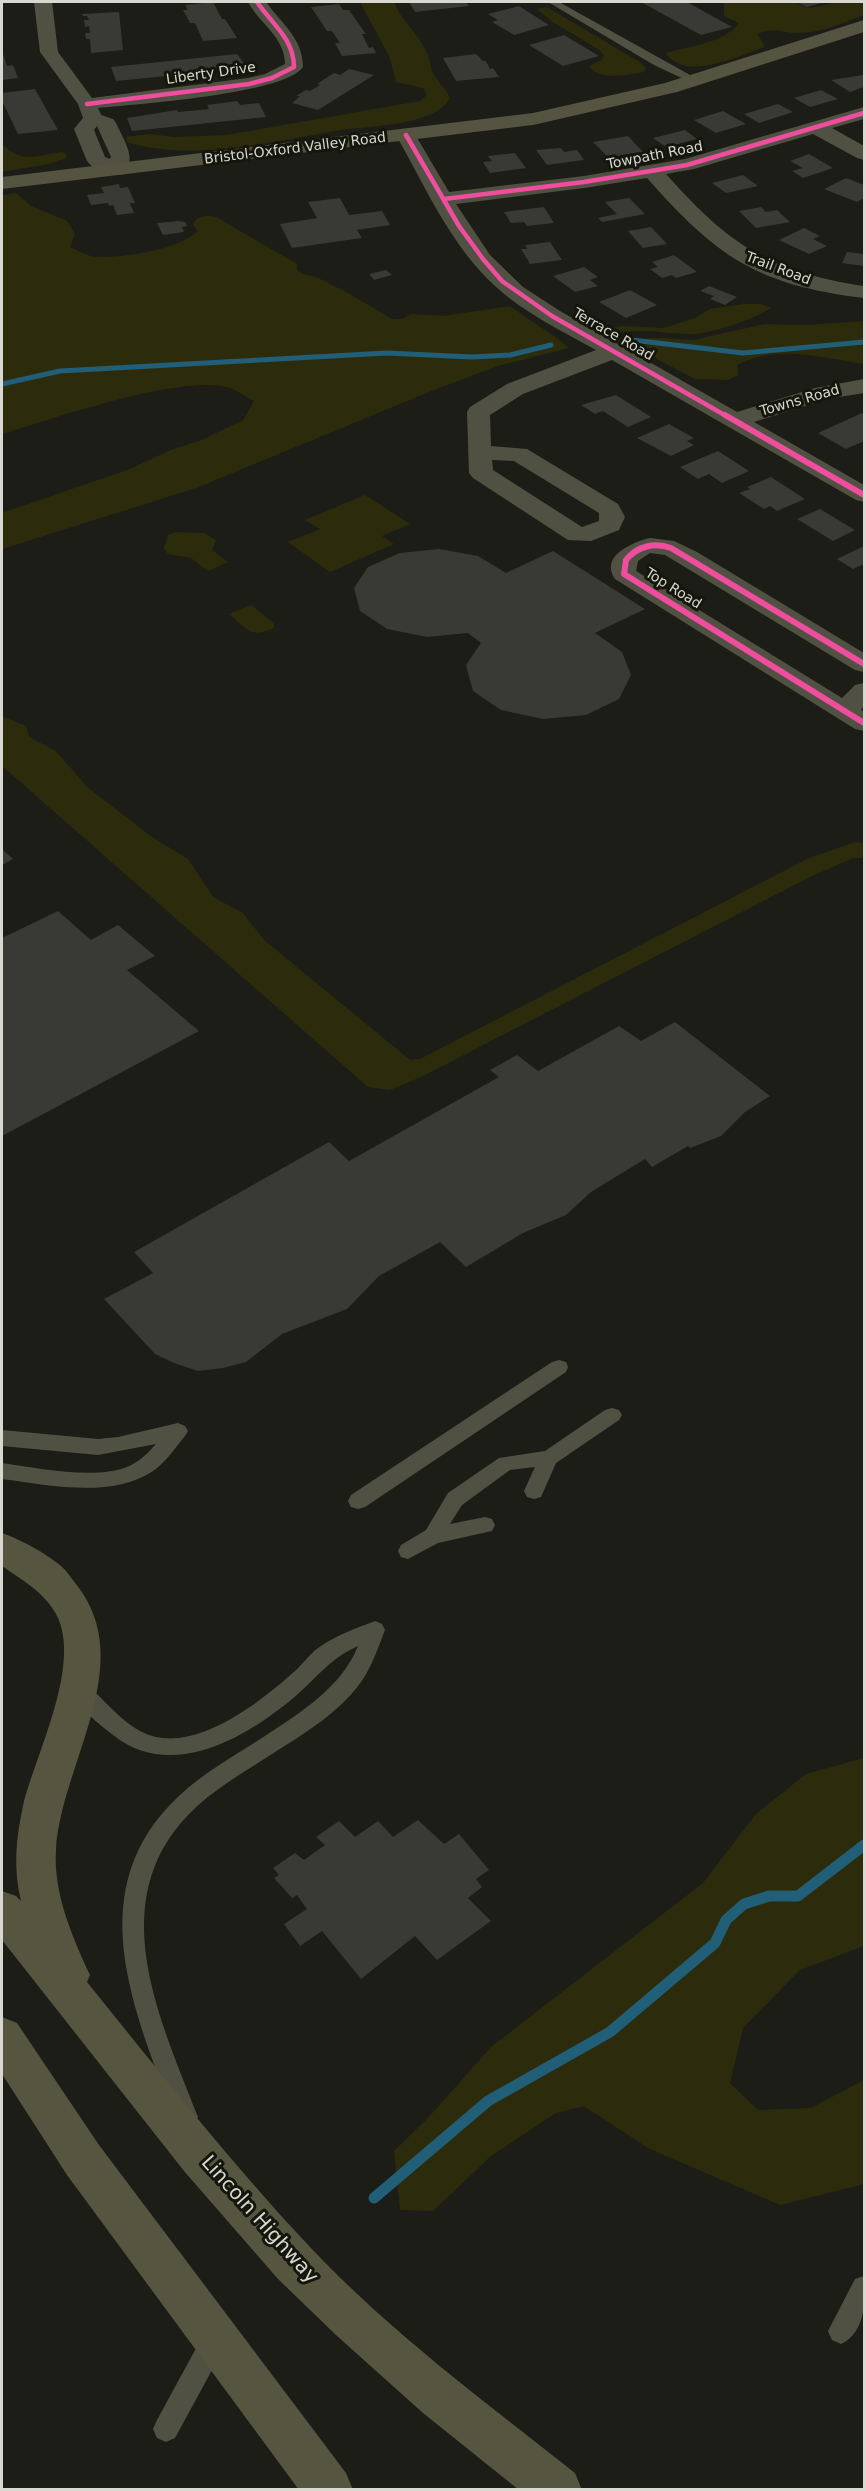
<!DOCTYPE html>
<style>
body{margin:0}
#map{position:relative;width:866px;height:2491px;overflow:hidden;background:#1d1d17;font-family:"DejaVu Sans",sans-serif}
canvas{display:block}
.frame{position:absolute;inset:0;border:3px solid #d8d8d1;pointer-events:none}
</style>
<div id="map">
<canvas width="866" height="2491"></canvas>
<div class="frame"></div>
</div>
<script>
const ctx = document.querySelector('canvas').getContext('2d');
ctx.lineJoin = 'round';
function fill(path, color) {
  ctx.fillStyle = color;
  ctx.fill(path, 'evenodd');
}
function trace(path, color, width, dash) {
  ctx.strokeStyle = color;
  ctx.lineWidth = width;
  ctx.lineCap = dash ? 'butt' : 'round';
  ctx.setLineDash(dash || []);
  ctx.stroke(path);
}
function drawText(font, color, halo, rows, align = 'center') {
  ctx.font = font + ' "DejaVu Sans",sans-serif';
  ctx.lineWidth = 6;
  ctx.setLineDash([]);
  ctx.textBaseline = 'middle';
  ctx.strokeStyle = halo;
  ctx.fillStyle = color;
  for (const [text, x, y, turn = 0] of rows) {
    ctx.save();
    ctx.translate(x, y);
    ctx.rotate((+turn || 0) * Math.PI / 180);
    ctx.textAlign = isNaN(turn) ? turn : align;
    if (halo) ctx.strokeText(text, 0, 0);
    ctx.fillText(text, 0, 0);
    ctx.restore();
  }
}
fill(new Path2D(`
 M360 2H394C401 20 416 31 425 49 429 56 430 63 432 71 436 81 446 88 450 98 433 128 366 125 335 131 270 142 191 162 127 142L126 137 149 134 174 137 227 135 420 101 427 95 423 88 396 82 390 58Z
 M721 2H791L810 8 838 2H864V15C845 22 821 33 799 33 782 33 776 26 757 34L765 47C740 55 685 83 666 53 689 46 725 43 739 23L724 16V3Z
 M547 7 638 61 646 68 644 72C628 75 599 81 589 66L602 60 604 55 598 49 553 22 537 9Z
 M2 144C24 165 35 155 63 152L67 155 66 158 49 164 2 172Z
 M16 193 31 206 67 221 75 234 70 247C77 250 87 256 96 257 122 258 179 250 198 231L193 225C197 215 206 215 216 217L297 264V270L302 274 316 277 348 293 392 319H402L411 314 443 316 510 306C530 321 551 332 569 348L498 366 429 392 196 488 2 549V513L130 469 173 449 202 440 243 420 254 401C247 397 238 391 230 388 184 373 52 419 2 434V195Z
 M744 304H761L771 308C751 320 711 335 687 334 663 333 636 328 612 334L606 330 621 326 664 328 695 318 710 309Z
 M864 321V364C822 358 777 344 737 365L738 375 728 380 695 379 619 339 661 338 693 340 765 324 806 325Z
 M365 495 410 524 382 536 394 544 330 572 288 542 320 529 305 520Z
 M176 532 204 533 216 540 212 550 228 562 208 571 191 558 168 554 164 548 168 535Z
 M251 605 274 623V628C251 639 247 629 229 614Z
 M2 716 26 726 29 737 56 751 87 787 152 837 188 859 213 897 243 913 264 940 410 1060 420 1059 807 859 855 842 864 843V858H853L810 877 421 1077 390 1090 368 1087 2 766Z
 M864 1758V1946L800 1970 743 2028 730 2083 758 2110 811 2108 864 2080V2184L780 2205 648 2148 584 2106 556 2113 491 2156 433 2211 400 2210 394 2151 428 2118 491 2047 703 1883 756 1814 806 1774Z`), '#2c2c0d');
trace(new Path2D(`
 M632 340 743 353 864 342
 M2 384 60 371 387 353 472 357 510 355 551 345`), '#215e77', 5);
trace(new Path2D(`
 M374 2198 488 2101 610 2032 715 1943 726 1920 744 1904 769 1896H798L864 1845`), '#215e77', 11);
fill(new Path2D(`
 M213 2 222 19H225L237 38 203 41 195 23H190L183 10H188L185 5Z
 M409 2H466L469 6 415 12Z
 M641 2H687L732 27 701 35Z
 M796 2H826L807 7Z
 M339 4 343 10H349L366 34H362L369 48 373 47 376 53 342 56 335 43H340L332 31H327L311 7Z
 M519 6 549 25 514 35 492 22 498 20 488 14Z
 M119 12 123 50 91 53 90 39H86L85 33H90L89 26 85 27 84 20H89L87 16H83L82 14Z
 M564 35 599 56 563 66 529 45Z
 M2 51 7 66 13 65 18 78 2 80Z
 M237 54 247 67 212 68 213 70 197 72 198 73 116 81 111 67Z
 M476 54 483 61H486L490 69 493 68 499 77 456 81 443 58Z
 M349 69 374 75 318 110 292 103 300 96H296L306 90 310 91 320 85 317 84 334 73 340 75Z
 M863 75 864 87 850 92 831 80Z
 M35 89 58 130 18 134 2 101V93Z
 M821 90 838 99 810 107 794 98Z
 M237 101 240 105 259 103 266 117 132 131 127 118 177 110 178 112 209 109 207 105Z
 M778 104 793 112 759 123 744 114Z
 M723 111 746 124 716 133 694 120Z
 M685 130 697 139 666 147 653 138Z
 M628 136 643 152 608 157 593 142Z
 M561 148 564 152 577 150 584 160 547 165 536 150Z
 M515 153 526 168 490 173 483 162 492 161 488 156Z
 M809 154 833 168 803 178 792 171 803 168 790 161Z
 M743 175 758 186 726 193 712 183Z
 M846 178 864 185V198L857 202 824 189Z
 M119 184 120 188 128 187 135 203H130L134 213 117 215 113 205 109 206 108 203 91 205 87 195 104 193 101 187Z
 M340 198 349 215 382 211 390 225 357 230 362 238 292 248 280 224 317 218 308 202Z
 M629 198 645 214 602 222 598 218 617 214 605 202Z
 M544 207 554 223 527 226 524 222 511 223 504 212Z
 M761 207 766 212 777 210 790 222 756 228 739 211Z
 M179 221 185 222 187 226 182 227 184 232 163 235 157 223Z
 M651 227 667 244 643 248 628 231Z
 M804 228 820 236 813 239 827 246 809 254 779 240Z
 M550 242 562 260 530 264 521 249H527L525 245Z
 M847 252 864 254V266L842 263Z
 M674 255 697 272 676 278 672 275 662 278 650 269 658 267 652 262Z
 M584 267 598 277 590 280 598 286 575 292 553 276Z
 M386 270 392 275 374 280 369 274Z
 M709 286 737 297 725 305 710 299 714 296 700 291Z
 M630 290 657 305 626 318 599 302Z
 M616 395 651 417 628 427 603 411 595 414 581 405Z
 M862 413 864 415V441L846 449 818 433Z
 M669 424 694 438 687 441 694 445 671 456 637 438Z
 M718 451 749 471 722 483 709 474 698 479 680 467Z
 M771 477 805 499 777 511 770 506 764 509 739 493 750 489 747 487Z
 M820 509 855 530 833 541 797 519Z
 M864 546V564L853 569 837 559Z
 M439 549 478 556 506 573 553 551 645 609 595 633 622 652 631 675 619 699 586 715 543 719 501 710 473 691 466 665 481 643 468 633 427 637 387 629 360 611 354 588 368 567 400 553Z
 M2 849 13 859 2 865Z
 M58 911 91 940 118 925 155 956 127 970 199 1031 2 1136V938Z
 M675 1022 770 1096 745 1112 721 1136 690 1148 688 1146 652 1167 645 1159 591 1192 566 1215 523 1233 466 1267 440 1242 379 1276 347 1309 282 1334 246 1362 223 1368 198 1371 174 1363 155 1354 104 1299 153 1273 134 1252 329 1142 349 1161 499 1077 490 1070 517 1055 538 1071 619 1026 641 1041Z
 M418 1820 444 1844 459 1834 489 1870 476 1879 482 1887 468 1898 491 1921 437 1960 415 1936 361 1979 322 1931 300 1946 284 1924 307 1909 297 1895 292 1898 274 1878 279 1875 273 1868 295 1853 304 1860 325 1845 316 1837 339 1821 355 1837 378 1821 393 1837Z`), '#393935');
fill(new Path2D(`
 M548 2H559L699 80 690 82 654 65Z
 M559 1360 566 1362 568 1367 566 1372 365 1507 358 1509 351 1507 348 1501 351 1495 552 1362Z
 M612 1408 619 1410 622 1415 619 1420 556 1463 541 1497 534 1499 527 1497 524 1491 535 1467 510 1470 462 1505 450 1524 485 1517 492 1519 495 1525 492 1531 438 1543 408 1559 401 1557 398 1551 401 1545 426 1530 448 1493 499 1458 545 1451 605 1410Z
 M178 1423 185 1426 188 1431 185 1436C175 1448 166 1462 153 1471 111 1499 49 1485 2 1479V1463C38 1468 93 1480 127 1467 139 1462 148 1453 156 1444L98 1455 2 1446V1430L98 1439 118 1437Z
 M375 1621 382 1624 385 1630C379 1645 374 1661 365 1676 344 1710 305 1733 272 1754 243 1773 212 1790 188 1815 103 1904 161 2021 198 2117L194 2125 186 2128 178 2125 174 2117C134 2010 79 1889 179 1796 204 1772 236 1755 265 1736 301 1712 341 1688 358 1646 330 1658 314 1681 291 1700 243 1739 171 1781 113 1735 99 1724 77 1707 69 1690L72 1684 79 1681 86 1684C104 1699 120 1721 142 1732 192 1757 259 1703 295 1671 304 1663 311 1652 321 1646 337 1635 357 1628 375 1621Z
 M864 2276C866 2298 866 2333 841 2344L832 2340 828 2331 855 2279Z
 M215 2326 224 2330 228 2339 224 2348 175 2438 166 2442 157 2438 153 2429 157 2420 206 2330Z`), '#515143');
fill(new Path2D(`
 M34 2H52L58 52 92 98 248 78 265 74 285 64C285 37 259 23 248 2H266C281 23 303 38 303 67 285 94 136 104 98 108L101 115 113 119 116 123C123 139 137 157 125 174 114 177 94 171 87 161L74 129 83 118 78 104 40 52ZM97 126 111 157 110 159 105 157 94 130Z
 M864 107V119L832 128 864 146V160L857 158 813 134 694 169 666 174C729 245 770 272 864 286V298C757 285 717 257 647 178L584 188 456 204 490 255 523 287 560 311 737 412 815 388 864 379V393L827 399 754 422 864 485V502L856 500 612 360 523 394 490 415 491 446 527 449 618 504 625 517 619 530 591 541 568 540 473 478 469 473 467 412 470 407 507 384 596 350C562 331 524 313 495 286 451 246 425 186 396 135L399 131H413L449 192 584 176 685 159ZM492 460 514 461 599 513V521L582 527 493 470Z
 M650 538 674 541 697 552 864 653V672L855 670 665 555 650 553 638 561 636 571 842 698 855 685 864 683V706L861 710 864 712V731L855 729 615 579C599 556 633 542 650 538Z`), '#515143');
fill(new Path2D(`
 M864 20V32L677 92 533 125 2 189V177L533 113 665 83Z`), '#545441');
fill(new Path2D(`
 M2 1533C20 1539 47 1554 61 1566 67 1571 71 1578 76 1584 139 1663 62 1762 56 1849 53 1893 72 1936 90 1975L87 1982C159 2071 230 2162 309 2246 389 2331 484 2401 575 2473L582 2490H519L423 2413 336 2335 278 2279 184 2171 2 1940V1891L16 1896 21 1901C13 1869 16 1838 23 1806 35 1755 83 1664 56 1614 44 1592 22 1580 2 1566Z
 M2 2017 17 2023 99 2145 346 2473 353 2490H299L67 2175 2 2074Z`), '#555540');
trace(new Path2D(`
 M87 104 249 84 272 78 294 67C294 39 272 24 257 2
 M406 135 459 226 483 259 502 281 552 316 728 417
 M444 199 584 182 687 165 864 113`), '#ef4d9e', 4.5);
trace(new Path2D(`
 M725 415 864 495
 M864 664 671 548C655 542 637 546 626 560L624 574 864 723`), '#ef4d9e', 6);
drawText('14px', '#d8d8d1', '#15160c', [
 ["Liberty Drive",211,74,-8],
 ["Bristol-Oxford Valley Road",295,149,-7],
 ["Towpath Road",655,156,-11],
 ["Trail Road",778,269,21],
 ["Terrace Road",613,335,30],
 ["Towns Road",800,401,-16],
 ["Top Road",673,589,32]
]);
drawText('20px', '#d8d8d1', '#15160c', [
 ["Lincoln Highway",259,2220,48]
]);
</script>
